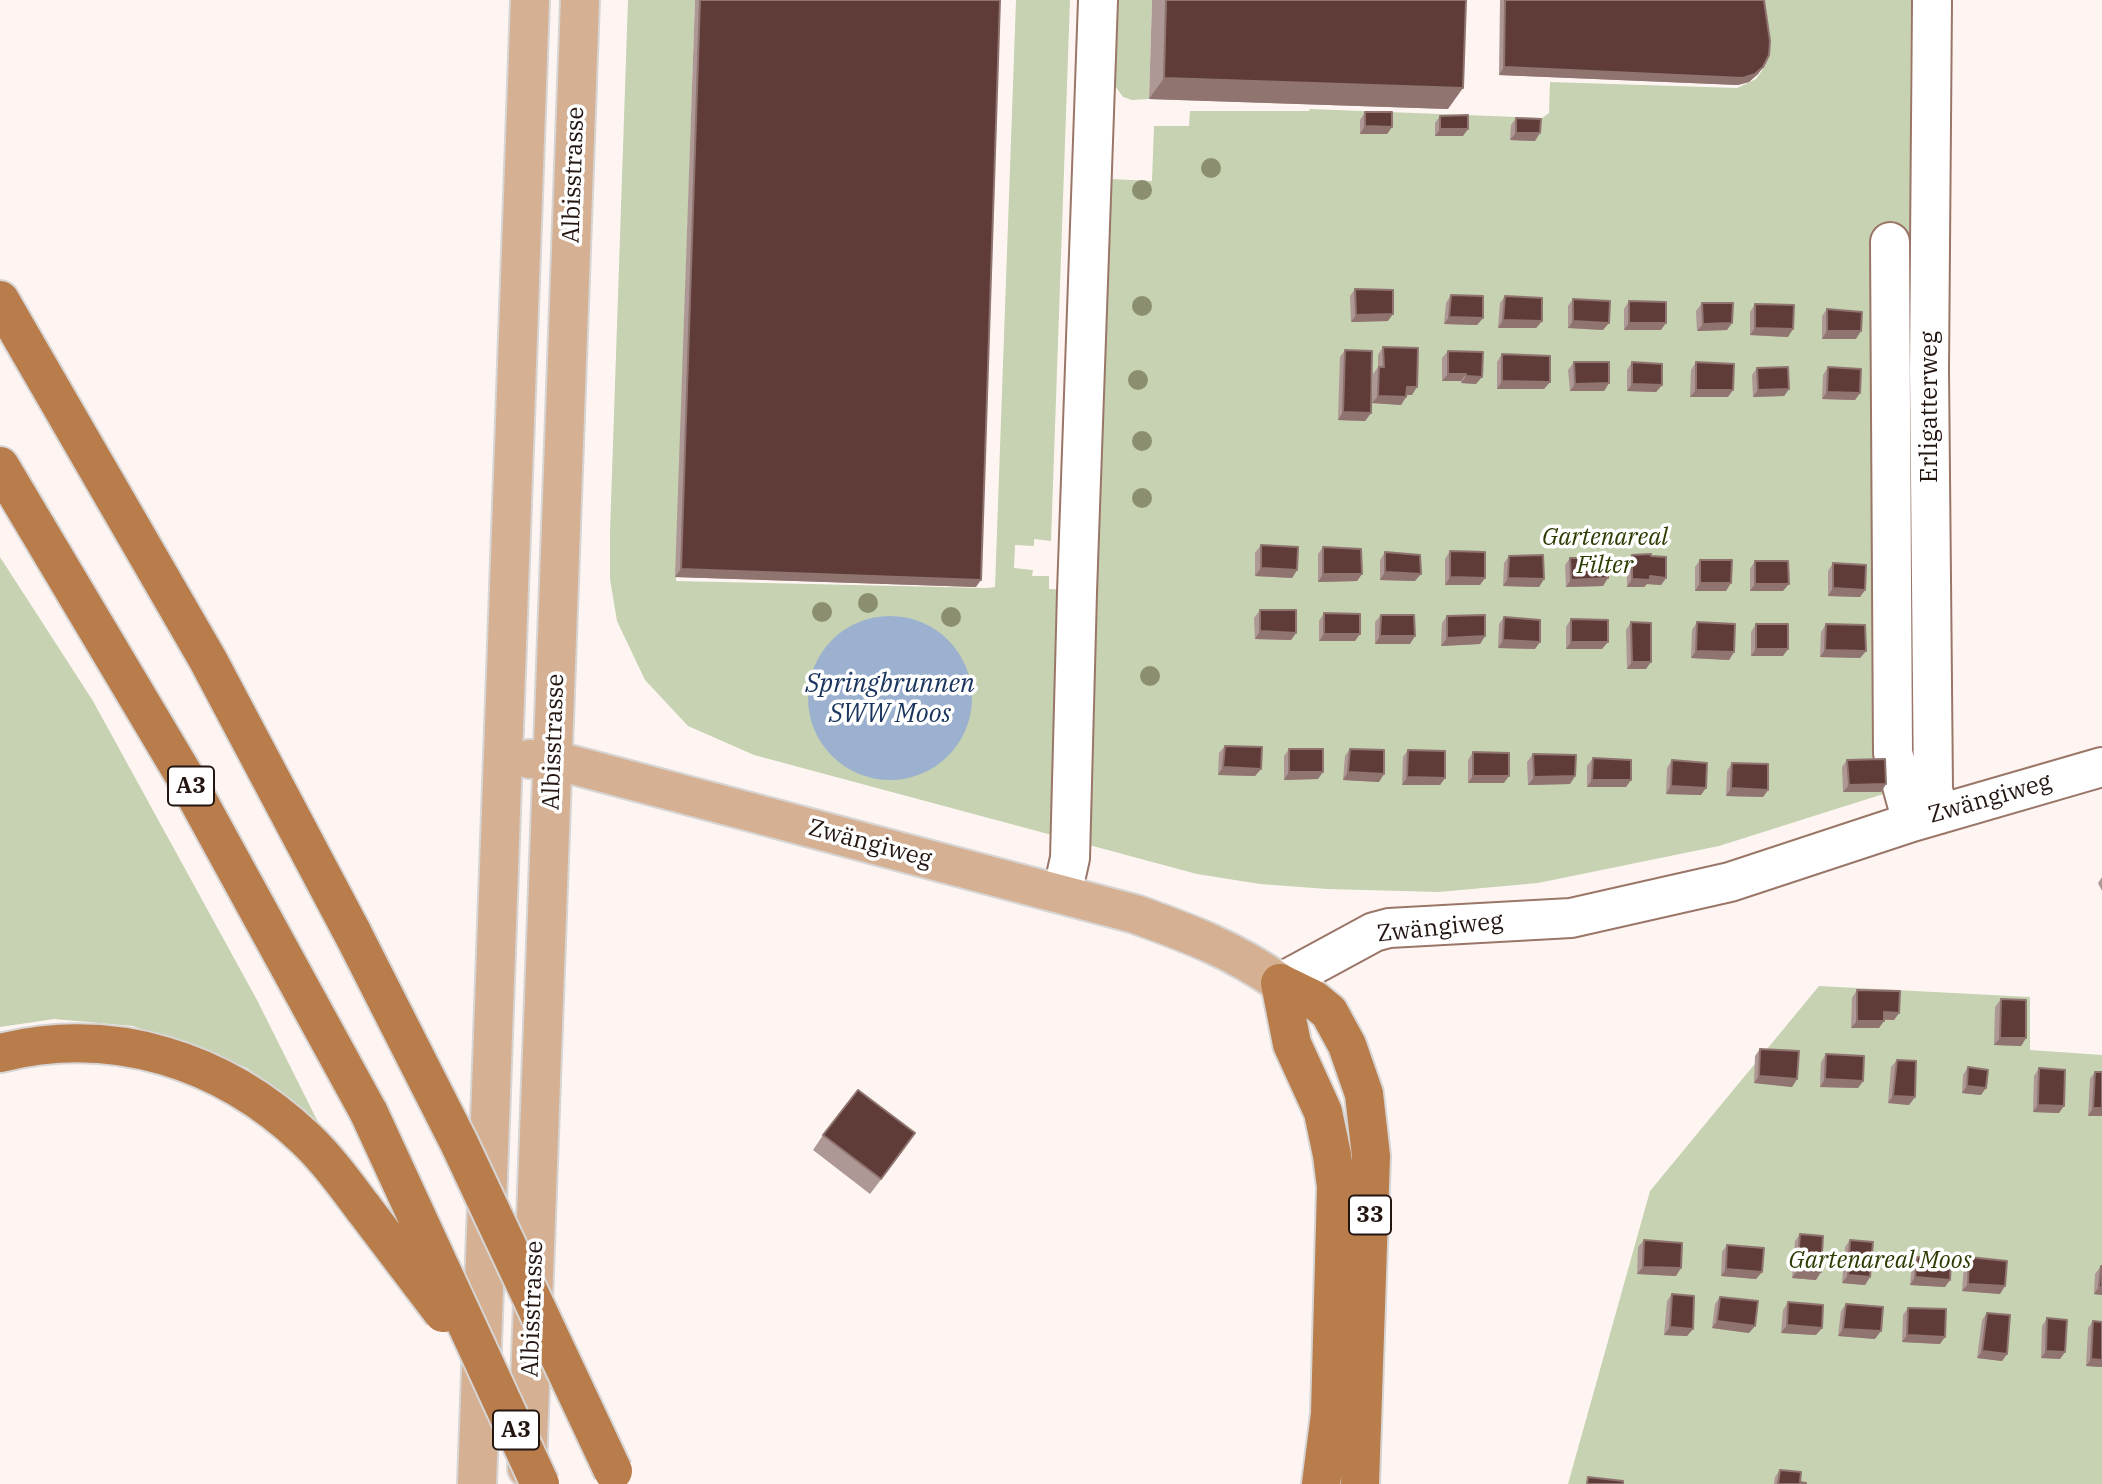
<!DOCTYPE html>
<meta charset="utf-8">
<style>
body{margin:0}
canvas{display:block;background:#fef5f2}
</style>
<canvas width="2102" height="1484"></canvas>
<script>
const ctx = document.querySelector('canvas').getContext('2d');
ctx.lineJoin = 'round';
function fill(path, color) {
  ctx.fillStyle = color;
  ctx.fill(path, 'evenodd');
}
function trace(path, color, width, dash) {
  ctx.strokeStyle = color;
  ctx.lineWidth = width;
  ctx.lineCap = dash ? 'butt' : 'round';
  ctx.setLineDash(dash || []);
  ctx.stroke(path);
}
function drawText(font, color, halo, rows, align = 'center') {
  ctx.font = font + ' "IBM Plex Serif",serif';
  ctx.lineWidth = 7;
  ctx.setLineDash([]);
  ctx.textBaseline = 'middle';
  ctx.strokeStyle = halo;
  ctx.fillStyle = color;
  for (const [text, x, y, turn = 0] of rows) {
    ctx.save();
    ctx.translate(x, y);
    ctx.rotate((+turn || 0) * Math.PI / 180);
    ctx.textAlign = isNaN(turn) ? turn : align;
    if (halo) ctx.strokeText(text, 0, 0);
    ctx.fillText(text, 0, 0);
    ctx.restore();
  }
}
fill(new Path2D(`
 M628 0H695L676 581 987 588 995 587 1016 0H1070L1051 541 1034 539V546L1015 545 1014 568 1033 570 1032 576H1049V589L1096 591 1110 179 1152 181 1154 126H1189L1190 111H1309L1310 109 1542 118 1549 113 1550 82 1737 88 1756 79 1763 69 1757 0H1911L1910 129 1914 223 1915 784 1719 846 1538 883 1439 892 1327 889 1260 884 1197 874 754 755 688 726 645 680 617 621 610 579V532Z
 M1118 0H1152L1149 99 1132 100 1123 97 1115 86Z
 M0 557 93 701 257 1000 319 1124 247 1068 133 1026 54 1019 0 1027Z
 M1819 986 2030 997V1050L2102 1055V1484H1568L1650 1191Z`), '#c6d2b1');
fill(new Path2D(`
 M808 698a82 82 0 1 1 164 0a82 82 0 1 1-164 0Z`), '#9cb1cf');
const minor = new Path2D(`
 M1932 0 1929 369 1933 790 1940 814
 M1890 242 1893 753 1912 822
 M1062 894 1070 858 1077 592 1098 0
 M1280 983 1374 932 1389 928 1571 918 1730 882 1912 822 2102 767`);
const major = new Path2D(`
 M529 759 554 760 1135 914C1188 933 1234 950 1280 983
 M527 1468 580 0
 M477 1484 530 0`);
const highway = new Path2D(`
 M0 300 208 660 353 934
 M0 466 188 782 369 1113
 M1280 983 1313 999 1329 1012 1347 1045 1364 1094 1371 1156 1360 1484
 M1280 983 1292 1044 1323 1112 1332 1155 1336 1187 1330 1414 1321 1484
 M0 1053C113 1025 223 1060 306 1139 328 1160 346 1185 364 1209`);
trace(minor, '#9a7668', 42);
trace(major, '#d7d5d4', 42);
trace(highway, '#d7d5d4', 42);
trace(minor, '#fff', 38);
trace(major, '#d5b093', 38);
trace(highway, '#b97c4b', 38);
const highwayBridge = new Path2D(`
 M353 934 459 1143 613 1471
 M369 1113 540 1484
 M364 1209 443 1313`);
trace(highwayBridge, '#d7d5d4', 42, []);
trace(highwayBridge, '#b97c4b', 38);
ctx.fillStyle = '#8b8f6f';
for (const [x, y] of [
 [1211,168],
 [1142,190],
 [1142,306],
 [1138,380],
 [1142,441],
 [1142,498],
 [868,603],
 [822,612],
 [951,617],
 [1150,676]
]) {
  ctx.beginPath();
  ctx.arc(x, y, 10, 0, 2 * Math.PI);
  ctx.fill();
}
fill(new Path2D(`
 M695 0H1000L976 587 675 577Z
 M1152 0H1466L1448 109 1149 99Z
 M1500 0H1764L1763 67 1758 74 1749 82 1738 85 1499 75Z
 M1365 112 1392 127 1387 134H1360V120Z
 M1440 116 1463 136H1435V123Z
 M1516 118 1535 141 1510 140 1511 125Z
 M1355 289 1388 321 1351 322 1350 296Z
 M1451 295 1483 318 1477 325 1444 324 1446 303Z
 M1505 296 1542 321 1536 328H1498L1500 303Z
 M1573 299 1603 330 1568 328V306Z
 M1629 301 1661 330H1624V309Z
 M1702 303 1727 330 1697 331 1696 311Z
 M1755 304 1788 337 1750 335V312Z
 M1827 309 1856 339H1822V316Z
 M1383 347 1412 395H1407L1406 397 1401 405 1372 403 1373 374 1378 367V355Z
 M1345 350 1371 413 1365 421 1338 420 1340 357Z
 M1448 351 1476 384 1461 383V381H1442V358Z
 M1502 354 1550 382 1544 389H1497V362Z
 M1574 362 1609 383 1604 391H1570L1568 370Z
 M1632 362 1662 385 1656 392 1627 391V370Z
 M1696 362 1728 397H1690L1691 370Z
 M1828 367 1860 393 1855 400 1822 399 1823 375Z
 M1757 368 1789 389 1784 396 1753 397 1752 375Z
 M1261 545 1297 570 1292 578 1255 576V553Z
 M1323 547 1362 574 1357 581 1318 582V554Z
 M1450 551 1480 585H1445V559Z
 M1385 552 1415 581 1380 580V560Z
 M1632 555 1651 556 1666 578 1661 585 1647 584 1644 587H1627V562Z
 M1509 556 1544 579 1539 587 1503 586 1504 563Z
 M1570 558 1603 586 1566 587 1565 565Z
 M1700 560 1726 591H1695V567Z
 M1755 561 1783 591H1750V569Z
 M1833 563 1865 590 1860 597 1828 596V571Z
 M1260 610 1296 633 1291 640 1255 639 1254 618Z
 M1324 613 1355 641H1319V621Z
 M1381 615 1410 644H1375V622Z
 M1447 616 1485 636 1480 644 1441 646 1442 623Z
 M1504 617 1535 649 1498 648 1499 624Z
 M1571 619 1602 649H1566V627Z
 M1631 622 1646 669H1627L1626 630Z
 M1697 622 1734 652 1729 660 1691 658 1692 630Z
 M1756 624 1783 656H1751V632Z
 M1826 624 1866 651 1860 658 1820 657 1821 632Z
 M1225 746 1261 769 1255 776 1218 775 1219 753Z
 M1289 749 1318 779 1284 780V756Z
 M1350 749 1379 782 1343 780 1345 756Z
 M1408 750 1445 778 1440 785H1402L1403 757Z
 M1473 752 1504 783H1468V760Z
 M1533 754 1575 776 1570 784 1528 785 1527 762Z
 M1593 758 1626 787H1587V766Z
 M1672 760 1701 795 1666 794 1667 768Z
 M1847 760 1886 784 1881 792H1843L1842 767Z
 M1732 763 1768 790 1763 797 1726 796 1727 771Z
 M2102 877V891L2098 883Z
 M1857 990 1899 1013 1894 1020H1884L1879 1028H1851L1852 998Z
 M2001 999 2026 1038 2021 1046 1994 1045 1995 1007Z
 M1760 1049 1797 1079 1792 1087 1754 1083 1755 1056Z
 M1826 1054 1863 1081 1858 1088 1820 1087 1821 1062Z
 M1897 1060 1915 1097 1909 1105 1888 1103 1891 1067Z
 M1968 1067 1981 1095 1962 1093 1963 1075Z
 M2039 1068 2059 1113 2033 1112 2034 1076Z
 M2095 1072 2102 1116H2088L2090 1079Z
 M823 1135 905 1148 870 1194 813 1150Z
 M1800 1234 1816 1280 1792 1278 1795 1241Z
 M1644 1240 1676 1276 1637 1274 1638 1247Z
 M1850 1240 1870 1277 1865 1285 1842 1283 1845 1247Z
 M1727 1245 1762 1272 1756 1279 1721 1276 1722 1252Z
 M1917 1257 1945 1287 1910 1285 1912 1265Z
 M1969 1257 2000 1294 1962 1291 1964 1265Z
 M2101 1266 2102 1295 2094 1294 2095 1274Z
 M1672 1294 1693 1329 1687 1336 1664 1335 1667 1301Z
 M1720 1297 1749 1333 1712 1328 1715 1304Z
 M1788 1302 1816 1335 1781 1333 1783 1310Z
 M1846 1304 1875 1339 1838 1336 1841 1311Z
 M1908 1308 1940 1344 1902 1342 1903 1315Z
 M1987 1313 2007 1354 2002 1361 1977 1358 1982 1320Z
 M2047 1318 2065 1352 2060 1359 2041 1358 2042 1326Z
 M2093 1321 2102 1367 2086 1366 2088 1328Z
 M1780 1470 1800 1482 1805 1484H1774L1775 1477Z`), '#ae9895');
fill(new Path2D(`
 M1504 67H1763L1758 74 1749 82 1738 85 1499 75Z
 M1164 78 1463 88 1448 109 1149 99Z
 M1365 126 1392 127 1387 134H1360Z
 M1440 129H1468L1463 136H1435Z
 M1516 133H1540L1535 141 1510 140Z
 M1393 314 1388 321 1351 322 1356 315Z
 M1449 317 1483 318 1477 325 1444 324Z
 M1503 320 1542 321 1536 328H1498Z
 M1573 321 1609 323 1603 330 1568 328Z
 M1629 323H1666L1661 330H1624Z
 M1732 323 1727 330 1697 331 1703 324Z
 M1755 328 1793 329 1788 337 1750 335Z
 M1827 331H1861L1856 339H1822Z
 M1448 374H1466L1461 381H1442Z
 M1466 376 1482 377 1476 384 1461 383Z
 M1502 381 1550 382 1544 389H1497Z
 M1609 383 1604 391H1570L1575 384Z
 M1632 384 1662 385 1656 392 1627 391Z
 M1407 387H1417L1412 395H1402Z
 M1789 389 1784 396 1753 397 1758 390Z
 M1696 390H1733L1728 397H1690Z
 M1827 392 1860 393 1855 400 1822 399Z
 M1378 396 1406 397 1401 405 1372 403Z
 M1343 412 1371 413 1365 421 1338 420Z
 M1261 568 1297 570 1292 578 1255 576Z
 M681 569 981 580 976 587 675 577Z
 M1385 572 1421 574 1415 581 1380 580Z
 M1323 574H1362L1357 581 1318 582Z
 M1650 576 1666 578 1661 585 1647 584 1644 587H1627L1632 579Z
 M1450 577 1485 578 1480 585H1445Z
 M1508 578 1544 579 1539 587 1503 586Z
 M1608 578 1603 586 1566 587 1571 580Z
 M1700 583H1731L1726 591H1695Z
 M1755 584H1789L1783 591H1750Z
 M1833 588 1865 590 1860 597 1828 596Z
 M1260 631 1296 633 1291 640 1255 639Z
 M1324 634H1360L1355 641H1319Z
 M1380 636H1415L1410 644H1375Z
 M1485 636 1480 644 1441 646 1447 638Z
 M1503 640 1540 642 1535 649 1498 648Z
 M1571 642H1608L1602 649H1566Z
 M1756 649H1788L1783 656H1751Z
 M1825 650 1866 651 1860 658 1820 657Z
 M1696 651 1734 652 1729 660 1691 658Z
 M1632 662H1651L1646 669H1627Z
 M1223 767 1261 769 1255 776 1218 775Z
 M1289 772H1323L1318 779 1284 780Z
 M1348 772 1384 774 1379 782 1343 780Z
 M1473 776H1509L1504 783H1468Z
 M1575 776 1570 784 1528 785 1534 777Z
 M1407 777 1445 778 1440 785H1402Z
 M1592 780H1631L1626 787H1587Z
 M1886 784 1881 792H1843L1849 785Z
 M1671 786 1706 788 1701 795 1666 794Z
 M1731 788 1768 790 1763 797 1726 796Z
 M1884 1012 1899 1013 1894 1020 1879 1019Z
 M1857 1021H1884L1879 1028H1851Z
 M2000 1038H2026L2021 1046 1994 1045Z
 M1759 1076 1797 1079 1792 1087 1754 1083Z
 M1825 1079 1863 1081 1858 1088 1820 1087Z
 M1967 1086 1986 1088 1981 1095 1962 1093Z
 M1893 1096 1915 1097 1909 1105 1888 1103Z
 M2038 1105 2064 1106 2059 1113 2033 1112Z
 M2093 1108H2102V1116H2088Z
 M1643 1267 1681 1268 1676 1276 1637 1274Z
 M1726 1269 1762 1272 1756 1279 1721 1276Z
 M1797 1271 1821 1272 1816 1280 1792 1278Z
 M1848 1275 1870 1277 1865 1285 1842 1283Z
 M1915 1277 1950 1280 1945 1287 1910 1285Z
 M1968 1284 2005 1286 2000 1294 1962 1291Z
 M2099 1287H2102V1295L2094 1294Z
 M1717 1321 1755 1326 1749 1333 1712 1328Z
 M1787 1325 1822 1328 1816 1335 1781 1333Z
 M1670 1327 1693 1329 1687 1336 1664 1335Z
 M1843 1329 1881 1331 1875 1339 1838 1336Z
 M1907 1335 1945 1337 1940 1344 1902 1342Z
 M1982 1351 2007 1354 2002 1361 1977 1358Z
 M2046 1351 2065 1352 2060 1359 2041 1358Z
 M2091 1359 2102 1360V1367L2086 1366Z`), '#8f7470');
const building = new Path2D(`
 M700 0H1000L981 580 681 569Z
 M1166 0H1466L1463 88 1164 78Z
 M1505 0H1764L1770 41 1769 55 1763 67 1755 74 1743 78 1504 67Z
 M1365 112H1392V127L1365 126Z
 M1468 115V129H1440V116Z
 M1516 118 1541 119 1540 133H1516Z
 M1355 289 1393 290V314L1356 315Z
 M1451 295 1483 296V318L1449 317Z
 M1505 296 1542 298V321L1503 320Z
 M1573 299 1610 301 1609 323 1573 321Z
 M1629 301 1666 302V323H1629Z
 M1702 303H1733L1732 323 1703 324Z
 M1755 304 1794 305 1793 329 1755 328Z
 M1827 309 1862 312 1861 331H1827Z
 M1383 347 1418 348 1417 387H1407L1406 397 1378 396 1379 367H1384Z
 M1345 350 1372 351 1371 413 1343 412Z
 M1448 351 1483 352 1482 377 1466 376V374H1448Z
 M1502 354 1550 356V382L1502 381Z
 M1574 362H1609V383L1575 384Z
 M1632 362 1662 364V385L1632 384Z
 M1696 362 1734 364 1733 390H1696Z
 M1788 367 1789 389 1758 390 1757 368Z
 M1828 367 1861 369 1860 393 1827 392Z
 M1261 545 1298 547 1297 570 1261 568Z
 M1323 547 1361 549 1362 574H1323Z
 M1450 551 1485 552V578L1450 577Z
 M1385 552 1420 555 1421 574 1385 572Z
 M1651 554V556L1666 557V578L1650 576V580L1632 579V555Z
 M1543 555 1544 579 1508 578 1509 556Z
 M1570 558H1608V578L1571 580Z
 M1700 560H1732L1731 583H1700Z
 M1755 561H1788L1789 584H1755Z
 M1833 563 1866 565 1865 590 1833 588Z
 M1260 610H1296V633L1260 631Z
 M1324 613 1360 614V634H1324Z
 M1381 615H1414L1415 636H1380Z
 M1485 615V636L1447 638V616Z
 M1504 617 1540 620V642L1503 640Z
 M1571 619 1608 620V642H1571Z
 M1631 622 1651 623V662H1632Z
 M1697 622 1735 624 1734 652 1696 651Z
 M1756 624H1788V649H1756Z
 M1826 624 1865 625 1866 651 1825 650Z
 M1225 746 1262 747 1261 769 1223 767Z
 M1289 749H1323V772H1289Z
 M1350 749 1384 750V774L1348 772Z
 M1408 750 1445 751V778L1407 777Z
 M1473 752 1509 753V776H1473Z
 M1533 754 1576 755 1575 776 1534 777Z
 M1593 758 1631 760V780H1592Z
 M1885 759 1886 784 1849 785 1847 760Z
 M1672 760 1707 763 1706 788 1671 786Z
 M1732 763 1768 764V790L1731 788Z
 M1857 990 1900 991 1899 1013 1884 1012V1021H1857Z
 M2001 999 2026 1000V1038H2000Z
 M1760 1049 1799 1051 1797 1079 1759 1076Z
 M1826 1054 1864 1056 1863 1081 1825 1079Z
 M1897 1060 1916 1061 1915 1097 1893 1096Z
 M1968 1067 1988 1070 1986 1088 1967 1086Z
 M2039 1068 2065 1070 2064 1106 2038 1105Z
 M2095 1072H2102V1108H2093Z
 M858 1090 915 1133 881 1179 823 1135Z
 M1800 1234 1823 1236 1821 1272 1797 1271Z
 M1644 1240 1682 1243 1681 1268 1643 1267Z
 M1850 1240 1873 1242 1870 1277 1848 1275Z
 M1727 1245 1764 1248 1762 1272 1726 1269Z
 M1917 1257 1951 1261 1950 1280 1915 1277Z
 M1969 1257 2007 1261 2005 1286 1968 1284Z
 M2101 1266H2102V1287H2099Z
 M1672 1294 1694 1296 1693 1329 1670 1327Z
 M1720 1297 1758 1301 1755 1326 1717 1321Z
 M1788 1302 1823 1305 1822 1328 1787 1325Z
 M1846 1304 1883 1307 1881 1331 1843 1329Z
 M1908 1308 1946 1309 1945 1337 1907 1335Z
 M1987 1313 2010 1315 2007 1354 1982 1351Z
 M2047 1318 2067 1320 2065 1352 2046 1351Z
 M2093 1321 2102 1322V1360L2091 1359Z
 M1780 1470 1801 1472 1800 1482 1806 1483 1805 1484H1778Z
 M1588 1477 1623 1481V1484H1587Z`);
fill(building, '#5f3c38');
trace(building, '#8f7470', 2);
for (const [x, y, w] of [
 [191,786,46],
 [1370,1215,42],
 [516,1430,46]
]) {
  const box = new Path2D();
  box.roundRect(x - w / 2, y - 19.5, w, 39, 5);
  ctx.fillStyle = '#fff';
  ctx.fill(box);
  trace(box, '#231510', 2);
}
drawText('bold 23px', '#231510', null, [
 ["A3",191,786],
 ["33",1370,1215],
 ["A3",516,1430]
]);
drawText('24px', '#231510', '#fff', [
 ["Albisstrasse",574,175,-88],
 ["Erligatterweg",1930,407,-90],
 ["Albisstrasse",554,742,-88],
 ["Zwängiweg",1990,799,-16],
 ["Zwängiweg",870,844,15],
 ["Zwängiweg",1440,928,-6],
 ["Albisstrasse",533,1309,-88]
]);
drawText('italic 24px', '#2d3c03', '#fff', [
 ["Gartenareal",1605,538],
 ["Filter",1605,566],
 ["Gartenareal Moos",1880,1261]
]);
drawText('italic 26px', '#19345d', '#fff', [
 ["Springbrunnen",890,684],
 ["SWW Moos",890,714]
]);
</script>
